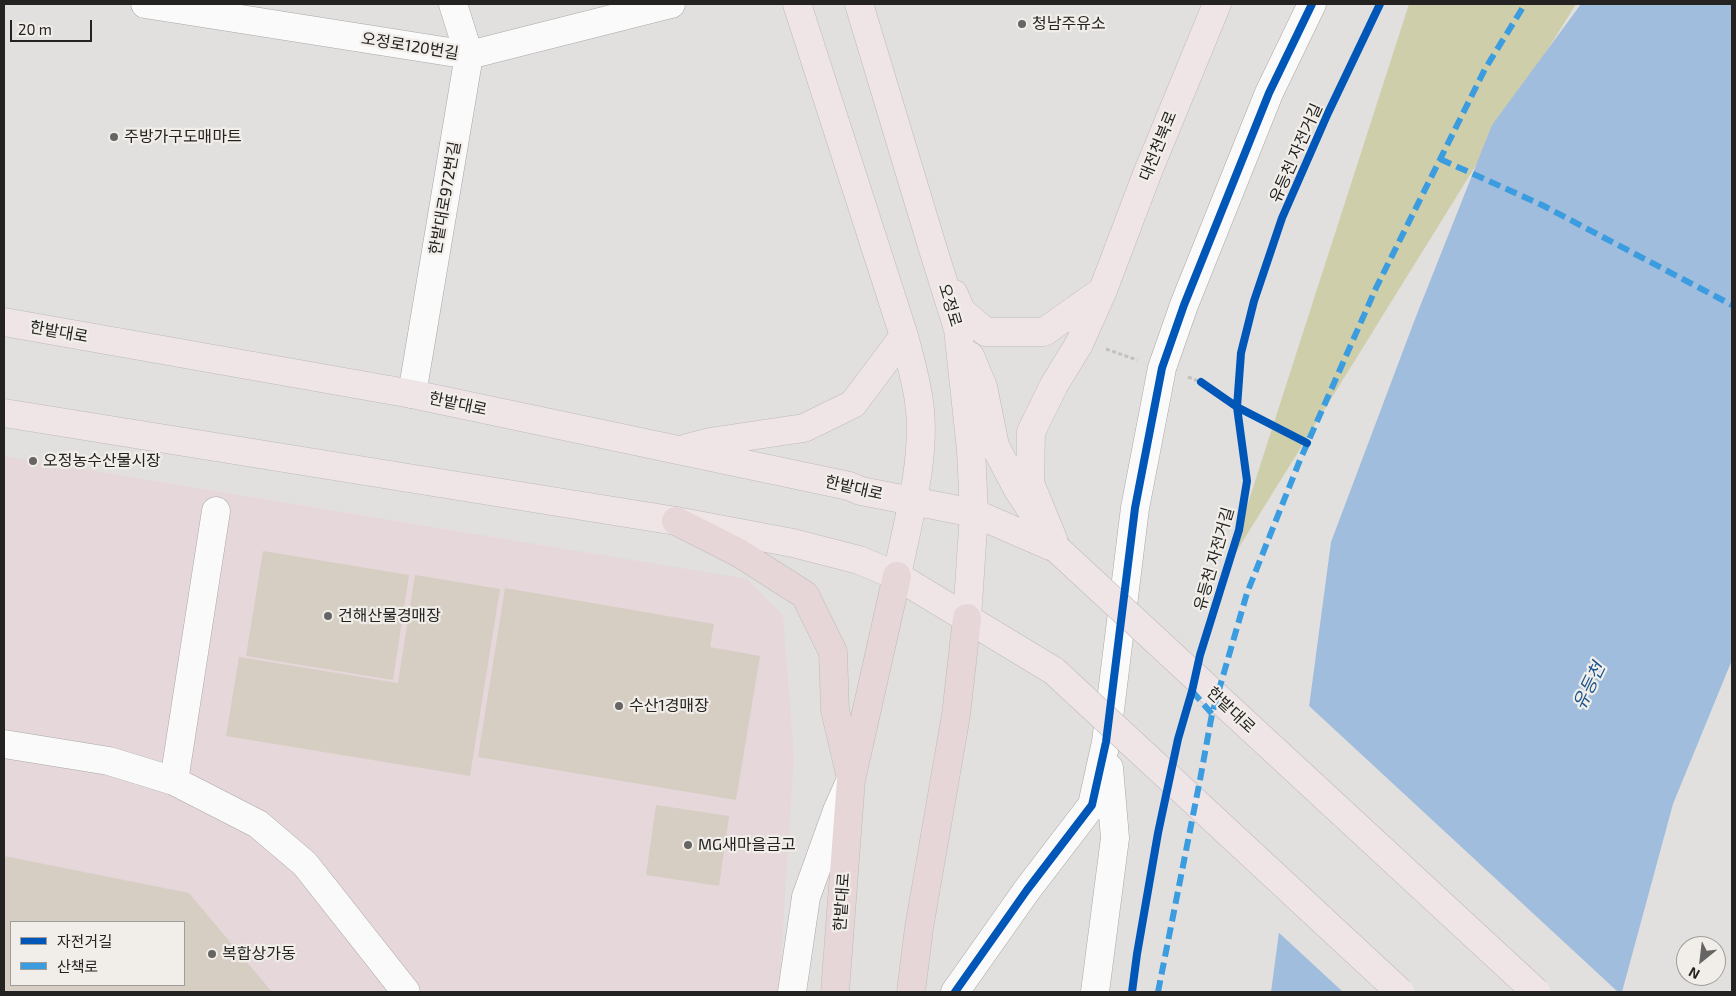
<!DOCTYPE html>
<meta charset="utf-8">
<style>
body{margin:0}
#map{position:relative;width:1736px;height:996px;overflow:hidden;background:#e2e0de;font-family:"Exo 2","Noto Sans KR",sans-serif}
canvas{display:block}
.frame{position:absolute;inset:0;border:5px solid #242321;pointer-events:none}
.legend{position:absolute;left:10px;top:921px;width:175px;height:65px;box-sizing:border-box;background:#f1eee9;border:1px solid #9f9d99;margin:0;padding:6px 9px;list-style:none;font-size:15px;color:#242321}
.legend li{display:flex;align-items:center;gap:10px;height:25px}
.legend b{width:25px;border:1px solid #9f9d99}
.north{position:absolute;left:1676px;top:936px;width:50px;height:50px;box-sizing:border-box;background:#f1eee9;border:1px solid #9f9d99;border-radius:50%;rotate:209deg;font-size:14px;font-weight:700;line-height:20px;text-align:center;color:#242321}
.north::after{content:'';display:block;margin:auto;width:18px;height:22px;background:#666563;clip-path:polygon(50% 0,100% 100%,50% 72%,0 100%)}
.scale{position:absolute;left:10px;top:20px;width:82px;height:22px;box-sizing:border-box;border:2px solid #242321;border-top:0;padding-left:6px;font-size:15px;line-height:18px;white-space:nowrap;color:#242321;-webkit-text-stroke:4px #f1eee9;paint-order:stroke}
</style>
<div id="map">
<canvas width="1736" height="996"></canvas>
<div class="frame"></div>
<ul class="legend">
<li><b style="height:6px;background:#0057b8"></b>자전거길</li>
<li><b style="height:6px;background:#3c9ce0"></b>산책로</li>
</ul>
<div class="north">N</div>
<div class="scale">20 m</div>
</div>
<script>
const ctx = document.querySelector('canvas').getContext('2d');
ctx.lineJoin = 'round';
function fill(path, color) {
  ctx.fillStyle = color;
  ctx.fill(path, 'evenodd');
}
function trace(path, color, width, dash) {
  ctx.strokeStyle = color;
  ctx.lineWidth = width;
  ctx.lineCap = dash ? 'butt' : 'round';
  ctx.setLineDash(dash || []);
  ctx.stroke(path);
}
function drawText(font, color, halo, rows, align = 'center') {
  ctx.font = font + ' "Exo 2","Noto Sans KR",sans-serif';
  ctx.lineWidth = 4.5;
  ctx.setLineDash([]);
  ctx.textBaseline = 'middle';
  ctx.strokeStyle = halo;
  ctx.fillStyle = color;
  for (const [text, x, y, turn = 0] of rows) {
    ctx.save();
    ctx.translate(x, y);
    ctx.rotate((+turn || 0) * Math.PI / 180);
    ctx.textAlign = isNaN(turn) ? turn : align;
    if (halo) ctx.strokeText(text, 0, 0);
    ctx.fillText(text, 0, 0);
    ctx.restore();
  }
}
fill(new Path2D(`
 M4 456 747 579 783 616 794 756 779 992H4ZM11 922H184V985H11Z`), '#e6d7da');
fill(new Path2D(`
 M1409 4H1576L1228 565Z`), '#ceceab');
fill(new Path2D(`
 M1581 4H1732V660L1673 804 1622 992H1271L1331 542 1415 319 1492 125Z`), '#a0bddd');
fill(new Path2D(`
 M1307 704 1618 992H1343L1276 930Z`), '#e2e0de');
fill(new Path2D(`
 M263 551 409 575 393 680 246 656Z
 M415 575 500 589 470 776 226 736 239 657 398 683Z
 M505 588 714 624 710 647 760 656 736 800 478 757Z
 M656 805 729 816 719 886 646 875Z
 M4 856 189 893 272 992H4ZM11 922H184V985H11Z`), '#d6cec3');
const minor = new Path2D(`
 M145 4 469 55 671 4
 M412 394 469 55 453 4
 M4 744 109 761 174 781 258 824 305 864 406 992
 M174 781 216 511
 M792 992 806 897 837 811 849 784
 M955 992 1027 890 1092 805 1106 742 1135 508 1162 368 1184 305 1269 93 1312 4
 M1095 992 1115 838 1109 768`);
const major = new Path2D(`
 M797 4 904 336C910 360 918 385 920 410 925 465 907 523 897 576
 M859 4 932 246 958 329 971 450 974 513 967 618
 M954 294 961 311 986 332H1044L1102 291
 M4 322 412 394 849 486 861 491 974 513 1057 549
 M970 356 983 387 995 446 1017 488 1030 508
 M4 413 676 521 793 543 859 560 897 576 1054 671
 M687 448 710 442 804 428 853 404 904 336
 M1057 549 1030 483 1031 432 1054 385 1079 344 1103 290 1147 174 1217 4`);
const highway = new Path2D(`
 M676 521 739 553 805 595 833 652 835 710 850 774
 M835 992 851 780 897 576
 M911 992 919 928 956 715 967 618`);
trace(minor, '#a8a7a5', 29);
trace(major, '#bcbbba', 29);
trace(highway, '#bcbbba', 29);
trace(new Path2D(`
 M1106 349 1137 360
 M1188 377 1201 382`), '#c1c1c0', 3, [4, 2.5]);
trace(minor, '#fbfafa', 28);
trace(major, '#efe5e6', 28);
trace(highway, '#e7d6d8', 28);
const majorBridge = new Path2D(`
 M1057 549 1536 992
 M1054 671 1400 992`);
trace(majorBridge, '#bcbbba', 29, []);
trace(majorBridge, '#efe5e6', 28);
trace(new Path2D(`
 M1440 159 1542 205 1732 305
 M1192 691 1212 714
 M1158 992 1200 780 1212 714 1247 593 1300 460 1376 288 1485 69 1525 4`), '#3c9ce0', 6, [12, 6]);
trace(new Path2D(`
 M1201 382 1237 407 1307 443
 M955 992 1027 890 1092 805 1106 742 1135 508 1162 368 1184 305 1269 93 1312 4
 M1132 992 1137 954 1158 833 1178 739 1192 691 1200 655 1239 530 1247 481 1237 407 1241 353 1254 301 1282 218 1328 113 1380 4`), '#0057b8', 8);
for (const [x, y, r, color] of [
 [1022,24,5,"#666563"],
 [114,137,5,"#666563"],
 [33,461,5,"#666563"],
 [328,616,5,"#666563"],
 [619,706,5,"#666563"],
 [688,845,5,"#666563"],
 [212,954,5,"#666563"]
]) {
  const dot = new Path2D();
  dot.arc(x, y, r, 0, 2 * Math.PI);
  ctx.fillStyle = color;
  ctx.fill(dot);
  trace(dot, '#f1eee9', 2);
}
drawText('16px', '#242321', '#f1eee9', [
 ["청남주유소",1032,24],
 ["주방가구도매마트",124,137],
 ["오정농수산물시장",43,461],
 ["건해산물경매장",338,616],
 ["수산1경매장",629,706],
 ["MG새마을금고",698,845],
 ["복합상가동",222,954]
], 'left');
drawText('16px', '#242321', '#f1eee9', [
 ["오정로120번길",410,46,9],
 ["대전천북로",1158,146,-68],
 ["유등천 자전거길",1296,153,-66],
 ["한밭대로972번길",445,198,-80],
 ["오정로",950,305,73],
 ["한밭대로",59,332,10],
 ["한밭대로",458,404,12],
 ["한밭대로",854,488,13],
 ["유등천 자전거길",1214,559,-74],
 ["한밭대로",1231,710,43],
 ["한밭대로",842,902,-86]
]);
drawText('italic 18px', '#17548e', '#f1eee9', [
 ["유등천",1589,686,-64]
]);
</script>
